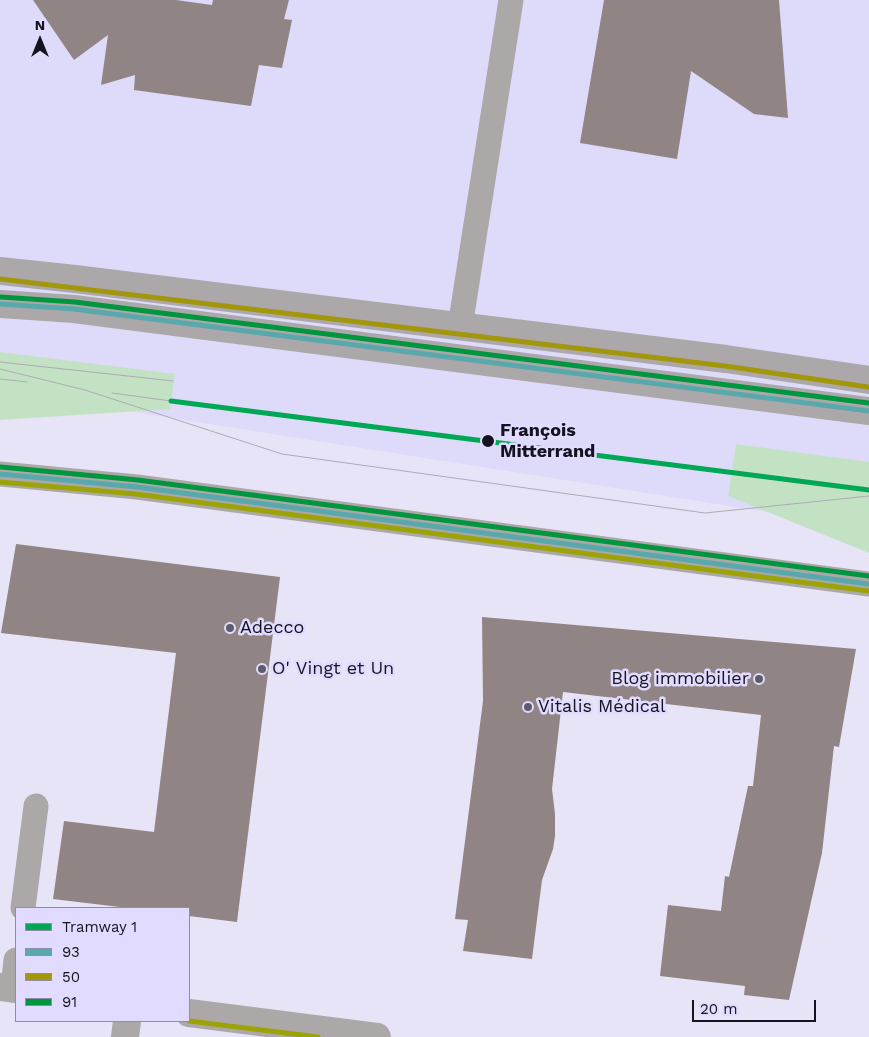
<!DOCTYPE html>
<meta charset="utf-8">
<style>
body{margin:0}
#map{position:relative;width:869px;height:1037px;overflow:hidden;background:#e7e4f7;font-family:"Work Sans",sans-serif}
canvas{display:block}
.legend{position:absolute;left:15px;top:907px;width:175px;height:115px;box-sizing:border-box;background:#e1dcff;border:1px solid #8f8ca5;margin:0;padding:6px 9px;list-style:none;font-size:15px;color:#15131f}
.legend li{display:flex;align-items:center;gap:10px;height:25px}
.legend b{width:25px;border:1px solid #8f8ca5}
.north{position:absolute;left:15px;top:15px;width:50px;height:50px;-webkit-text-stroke:4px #e1dcff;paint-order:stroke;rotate:0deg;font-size:14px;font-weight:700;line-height:20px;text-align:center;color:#15131f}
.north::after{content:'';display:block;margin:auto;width:18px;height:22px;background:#15131f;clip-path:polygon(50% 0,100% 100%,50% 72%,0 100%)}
.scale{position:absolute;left:692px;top:1000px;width:124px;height:22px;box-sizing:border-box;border:2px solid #15131f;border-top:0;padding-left:6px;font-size:15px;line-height:18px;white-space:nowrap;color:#15131f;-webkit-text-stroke:4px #e1dcff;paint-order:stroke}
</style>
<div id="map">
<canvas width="869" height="1037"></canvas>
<ul class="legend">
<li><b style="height:6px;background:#00a754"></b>Tramway 1</li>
<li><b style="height:6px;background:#59a8ab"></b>93</li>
<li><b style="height:6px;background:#a1960c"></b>50</li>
<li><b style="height:6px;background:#009640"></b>91</li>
</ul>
<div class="north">N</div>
<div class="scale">20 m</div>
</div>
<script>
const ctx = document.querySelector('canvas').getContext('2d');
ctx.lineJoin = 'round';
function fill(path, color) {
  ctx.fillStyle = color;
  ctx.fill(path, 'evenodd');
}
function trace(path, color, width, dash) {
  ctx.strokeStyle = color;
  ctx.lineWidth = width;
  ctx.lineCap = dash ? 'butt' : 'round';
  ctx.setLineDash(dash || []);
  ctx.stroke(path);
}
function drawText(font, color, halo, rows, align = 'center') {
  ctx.font = font + ' "Work Sans",sans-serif';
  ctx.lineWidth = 5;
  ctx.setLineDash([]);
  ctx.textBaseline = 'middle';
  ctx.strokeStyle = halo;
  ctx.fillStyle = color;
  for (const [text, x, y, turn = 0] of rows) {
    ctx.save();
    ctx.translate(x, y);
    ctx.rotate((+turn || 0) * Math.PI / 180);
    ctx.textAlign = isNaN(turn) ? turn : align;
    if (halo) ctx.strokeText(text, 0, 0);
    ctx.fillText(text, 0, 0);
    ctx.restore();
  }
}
fill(new Path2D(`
 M0 0H869V528L0 391Z`), '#dedaf9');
fill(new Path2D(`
 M0 352 175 374 170 409 0 420Z
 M736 444 869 462V553L728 496Z`), '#c3e2c3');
fill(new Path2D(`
 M33 0H176L212 5 213 0H289L284 19 292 20 282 68 259 65 251 106 134 90 135 75 101 85 108 35 74 60Z
 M604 0H779L788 118 754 114 691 71 677 159 580 143Z
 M16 544 280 577 237 922 189 916V908H128L53 899 64 821 154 832 176 653 1 633Z
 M482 617 856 649 839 747 834 746 822 853 789 1000 744 995 745 986 660 976 668 905 721 911 725 876 729 877 748 786H753L761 715 563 692 552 789 555 814V836L553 849 542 880 532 959 463 951 468 920 455 919 483 701Z`), '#908485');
trace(new Path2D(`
 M460 327 511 0
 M0 474 137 487 869 584
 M23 908 36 806
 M13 988 16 960`), '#aca8a8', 25);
trace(new Path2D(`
 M0 987 16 989
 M189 1013 377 1037
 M125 1037 127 1021`), '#aca8a8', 28);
trace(new Path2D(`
 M0 271 75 279 726 359 869 380
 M0 304 74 309 869 411`), '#aca8aa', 28);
trace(new Path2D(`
 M0 362 173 381
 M0 369 85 390 282 454 705 513 869 496
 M0 379 27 382
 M112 393 171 401`), '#aeaab4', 1);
trace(new Path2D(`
 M0 304 74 309 869 411
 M0 474 137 487 869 584`), '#59a8ab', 5);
trace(new Path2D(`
 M0 279 725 366 868 387`), '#a1960c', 5);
trace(new Path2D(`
 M1 297 75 302 869 403
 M1 467 138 480 869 576`), '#009640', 5);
trace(new Path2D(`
 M0 482 136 494 868 591
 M189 1021 318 1037`), '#9ba308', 5);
trace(new Path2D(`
 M171 401 869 490`), '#00a754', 5);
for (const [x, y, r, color] of [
 [488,441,7,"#15131f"],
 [230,628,5,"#5e5c6b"],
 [262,669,5,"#5e5c6b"],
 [759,679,5,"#5e5c6b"],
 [528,707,5,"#5e5c6b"]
]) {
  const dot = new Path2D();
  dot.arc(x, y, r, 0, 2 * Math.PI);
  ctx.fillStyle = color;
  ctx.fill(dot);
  trace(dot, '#e1dcff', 2);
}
drawText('bold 18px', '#15131f', '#e1dcff', [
 ["François",500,431],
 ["Mitterrand",500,452]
], 'left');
drawText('18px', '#15131f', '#e1dcff', [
 ["Adecco",240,628],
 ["O' Vingt et Un",272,669],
 ["Blog immobilier",749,679,"right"],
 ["Vitalis Médical",538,707]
], 'left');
</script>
